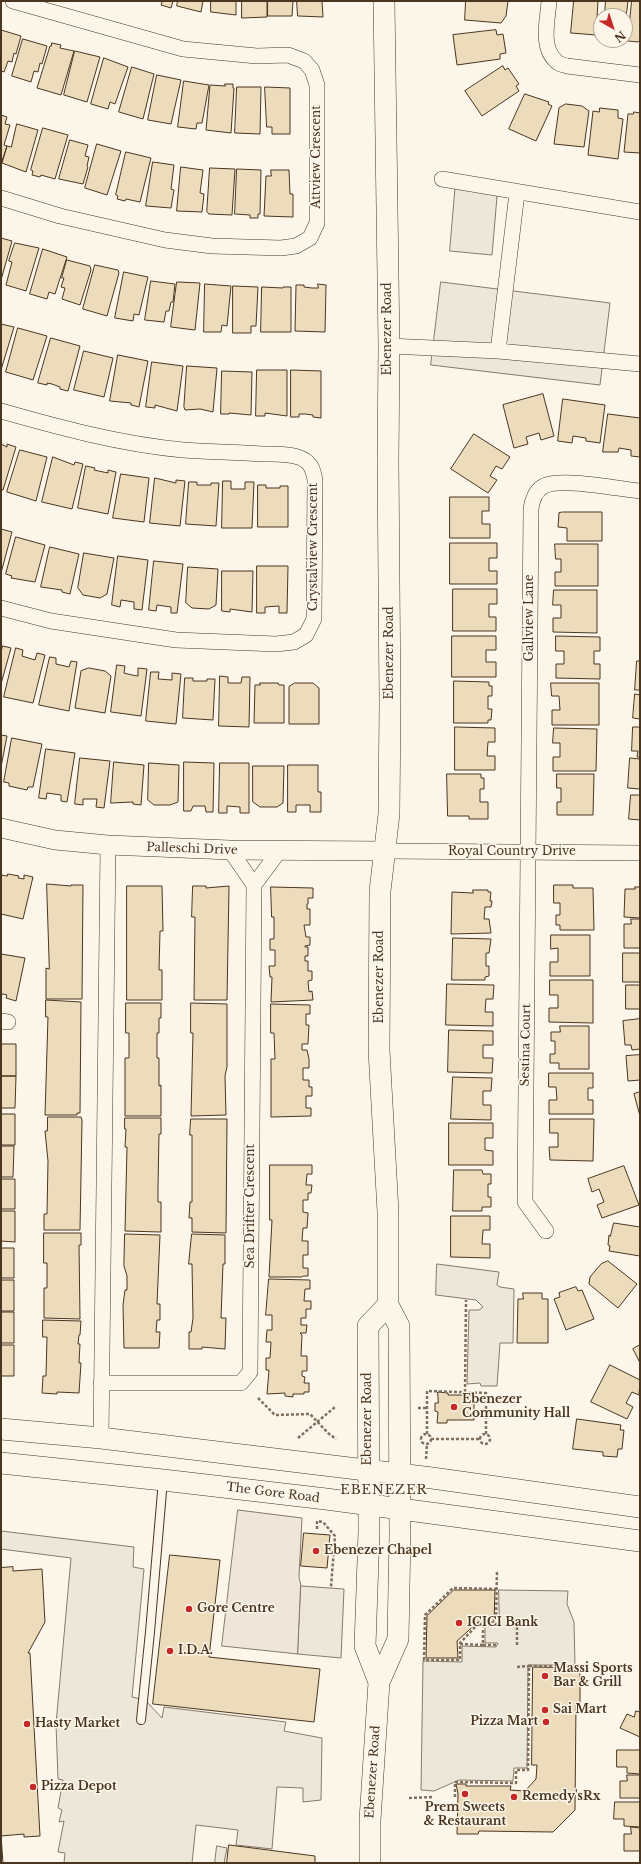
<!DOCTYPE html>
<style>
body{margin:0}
#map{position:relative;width:641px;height:1864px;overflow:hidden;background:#fbf6e9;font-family:"Libre Baskerville",serif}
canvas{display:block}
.frame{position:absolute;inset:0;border:2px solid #4a3520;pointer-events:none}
.north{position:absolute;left:593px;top:8px;width:40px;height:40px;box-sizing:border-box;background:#fbf6e9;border:1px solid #b4a999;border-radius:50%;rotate:141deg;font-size:11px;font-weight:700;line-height:16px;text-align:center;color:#4a3520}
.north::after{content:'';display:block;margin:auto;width:14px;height:18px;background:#c62828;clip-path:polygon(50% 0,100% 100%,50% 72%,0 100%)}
</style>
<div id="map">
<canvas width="641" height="1864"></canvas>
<div class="frame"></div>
<div class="north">N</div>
</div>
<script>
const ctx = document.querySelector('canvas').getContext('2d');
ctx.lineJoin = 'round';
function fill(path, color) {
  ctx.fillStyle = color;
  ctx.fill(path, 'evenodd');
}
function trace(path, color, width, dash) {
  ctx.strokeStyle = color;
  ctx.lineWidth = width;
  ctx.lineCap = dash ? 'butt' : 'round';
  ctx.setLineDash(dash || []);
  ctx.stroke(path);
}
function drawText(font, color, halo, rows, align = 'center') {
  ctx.font = font + ' "Libre Baskerville",serif';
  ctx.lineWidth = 3;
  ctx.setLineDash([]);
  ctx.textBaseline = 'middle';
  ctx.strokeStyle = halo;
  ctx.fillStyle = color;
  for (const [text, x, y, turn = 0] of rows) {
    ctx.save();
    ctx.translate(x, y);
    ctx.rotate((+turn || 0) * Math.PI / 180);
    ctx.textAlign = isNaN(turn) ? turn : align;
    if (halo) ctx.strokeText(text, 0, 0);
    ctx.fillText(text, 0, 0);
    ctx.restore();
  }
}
const green = new Path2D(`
 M238 1510 302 1518 299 1577 301 1586 298 1654 222 1646Z`);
fill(green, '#ede6d9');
trace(green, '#887966', 1);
const parking = new Path2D(`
 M456 181 498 185 492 255 450 251Z
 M441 282 610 303 600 385 431 365Z
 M437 1264 499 1272 497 1285 500 1287 514 1289 513 1343H500L497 1386H481L480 1383 467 1384 469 1310H479L483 1307 476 1300 436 1295Z
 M1 1531 134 1547 133 1567 144 1569 132 1697 145 1700 162 1718 164 1707 286 1722 284 1731 322 1738 321 1800 303 1802V1788L277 1787 272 1849 236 1845 238 1830 196 1825 192 1863H64L65 1853 58 1852 64 1821 59 1822 62 1810 58 1808 63 1780 58 1779 56 1724 71 1558 1 1549Z
 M301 1586 344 1589 341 1658 298 1654Z
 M499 1590 568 1591 567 1604 574 1622 575 1665H528L527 1768H514L513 1781 459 1780 434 1791 421 1790 423 1661 462 1662V1646L496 1647 498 1643H485V1626H499Z
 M217 1846 227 1848 224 1863H215Z`);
fill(parking, '#ede7d9');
trace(parking, '#887966', 1);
const building = new Path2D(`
 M157 1H173L171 8 161 5 162 2Z
 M178 1H203L201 12 177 6Z
 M211 1H236V15L211 12Z
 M242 1H267V17L242 18Z
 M268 1H293L292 16H268Z
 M297 1H322L323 17 298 16Z
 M466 1H508L506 16 501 23 465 20Z
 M574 1H598L596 35 571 33Z
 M606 1H628L625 26V16H601V34H599L601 15 604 16Z
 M632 1H640V40L638 42 628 41Z
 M1 30 21 36 16 54 14 53 12 62 8 61 4 72 1 71Z
 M496 30 497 35 503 34 506 53 500 54V59L457 65 453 35Z
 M23 39 47 46 42 64 40 63 38 72 34 71 31 82 12 76Z
 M52 43 61 45 60 48 74 51 61 95 37 88 50 46H51Z
 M75 51 100 57 87 102 64 95Z
 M104 58 128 67 115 104 110 102 108 109 91 104Z
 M503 66 505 70 508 68 519 84 516 86 519 91 482 116 465 91Z
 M132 67 154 74 143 119 119 112Z
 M157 75 181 80 171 124 148 120Z
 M184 81 209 85 202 123H197L196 129 178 127Z
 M225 84H233V88H234L231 133 206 130 210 85 225 86Z
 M237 87H261L260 134 235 133Z
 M265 87 290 88V134H272V127H267Z
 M525 94 549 102 548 104 552 106 536 141 509 129Z
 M566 104 582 106 589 111 584 147 554 144 559 108Z
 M600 108 618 110V118L623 119 618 159 588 155 593 111 599 112Z
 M634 112 640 113V153L624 152 628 114H633Z
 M1 115 7 117 5 124 10 125 4 145 7 146 1 164Z
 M17 124 38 130 26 172 2 163 7 146 11 147Z
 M43 128 68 135 55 179 41 175 40 177 32 175 33 171 31 170Z
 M70 140 88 145 85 156 89 157 87 166 88 167 83 184 59 179Z
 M97 144 121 151 107 195 85 188Z
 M126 152 151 158 140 202 126 199 125 201 117 199 118 196 116 195Z
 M153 162 174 165 171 189 174 190 171 208 146 206Z
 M181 167 203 170 200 193 204 194 202 212 177 211Z
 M210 168 235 169 232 215 209 214 207 212Z
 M237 169 261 170 260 214H258V218H250V215L235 214Z
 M271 170H289L290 194H293V217L264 216 266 176H271Z
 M1 238 12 241 1 280Z
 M15 243 39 248 26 291 6 285 12 262 9 261Z
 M43 249 67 257 55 294 49 292 47 299 30 294Z
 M67 260 90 266 91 270 80 305 62 299 65 288 61 287 64 278H62Z
 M95 265 118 270 119 273 107 316 83 309Z
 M124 272 148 277 139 315 134 314 133 321 115 318Z
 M151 281 175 284 173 302H171L169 311H166L164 322 145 320Z
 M177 282 200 283 195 330 171 327Z
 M205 284 231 286 227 326 222 325 221 332H204Z
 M318 284 326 285 325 332 295 331 296 285H304V287L312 288H318Z
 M233 286 258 287 256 326H251V333H233Z
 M262 287 283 288V287H291V332H261Z
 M1 324 14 327 1 370Z
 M18 328 47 336 33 380 6 372Z
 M51 338 80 346 68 391 60 389V387L52 384 47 383V385L38 383Z
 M84 351 113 358 104 397 74 390Z
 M118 355 148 361 139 407 131 405V403L110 401Z
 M152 362 183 366 177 411 155 405V408L146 407Z
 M187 366 217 368 213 412 200 409 185 410 184 407Z
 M257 370H287V416L265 413V416H256Z
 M291 370 321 371V418L313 417V415L305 414H299V417H291Z
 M222 371 252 372 251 415 229 413V414H221Z
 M543 394 554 436 541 440 539 433 526 437 528 444 514 448 503 405Z
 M563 399 605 405 600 443 586 441V438L573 436 572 443 558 441Z
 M608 414 640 418V457L631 456V450L619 448 618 452H603Z
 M474 434 510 457 502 469 496 466 490 476 497 480 488 493 451 469Z
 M1 444 7 447V444L16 447 3 490H1Z
 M20 450 47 457 36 501 7 492Z
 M53 457 74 465 75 462 83 464 72 509 42 502Z
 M86 466 95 468 94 470 108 473V470L116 472 108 514 78 508Z
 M121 474 149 478 144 522 113 518Z
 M155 478 176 483V480L185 481 180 526 150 523Z
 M223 481H231V489H245V482H254L252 528H222Z
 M189 482H197V485H211V483H219L216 526 186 524Z
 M258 485H266V488H280V486H288V527H258Z
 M450 497H489V511H482V524H490V538H450Z
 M563 512H602V541H567V528L558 527 559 513Z
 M1 529 12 532 1 573Z
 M16 537 45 545 35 582 11 578 12 576 6 574Z
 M450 543H497V558H489V571H497V584H450Z
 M555 544H598V586H555V572H561V559H556Z
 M50 547 79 554 70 594 62 592V590L41 587Z
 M84 553 114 558 107 594 100 598 83 595 78 588Z
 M118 556 148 560 142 610 134 609V602L121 600 120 607 112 605Z
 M154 561 183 564 177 613H171V607L157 605 156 611 149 610Z
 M257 566H288L287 613H279V606L265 607V613H257Z
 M188 567 218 569 216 605 209 609 192 608 186 603Z
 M222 571H253L252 612 230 609V612L222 611Z
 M453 589H497V604H489V617H496V631H453Z
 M554 590H597V633L553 632V618H561V605H553Z
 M452 636H496V650H486V662H496V677H452Z
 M556 636 600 637V651H594V664H600V679L556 678V664H564V651H556Z
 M3 646 11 648 1 684V652Z
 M16 648 23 650 22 656 35 660 37 653 45 655 33 703 4 697Z
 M50 657 56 658V664L69 667 71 661 77 662 69 711 39 705Z
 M637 661H640V690H635Z
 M117 665 125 666 124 673 132 675 138 676V668L147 669 141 716 111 712Z
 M89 668 105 671 111 676 105 713 75 708 81 671Z
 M151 672H159L158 679 172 680V673L181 674 176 724 146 721Z
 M220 676 228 677V683H241L242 677H250L249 727 219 726Z
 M185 678H193V681H207V679H215L213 720 183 718Z
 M454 681 489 682V686H492V696H488V709H492L491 720H488V723H454Z
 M260 683H278L279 685H284V723H254L255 685H260Z
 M295 683H313L319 688V724H289V687Z
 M551 683H599V725H552V710H560L559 696H552Z
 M635 694 640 695V719L633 718Z
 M455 727 495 728V742H488L487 756H495V770H455Z
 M633 727H640V757H637L638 751H632Z
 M554 728 597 729 596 771H553V757H560V743H553Z
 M1 735 7 736 1 767Z
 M12 738 42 744 33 787H28L27 790 9 786V783L4 782Z
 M46 749 75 753 67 802 61 801V795L47 793 46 799 39 798Z
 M80 758 110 761 104 808 96 807 97 799H83V805L75 804Z
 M630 758 640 759V789L628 788Z
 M114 762 144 765 141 805 133 804V802L111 803Z
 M184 762 214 763 213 812H206L205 806H193L191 811H184Z
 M149 763 179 765 178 802 170 805H154L148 800Z
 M220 763H249V813H240V807L227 806V813H219Z
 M288 765H318V792H321V812H310V805H296V812H288Z
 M253 766H284L283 803 277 807H260L253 802Z
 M447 774H481V778H484V789H480V802H488V819H469V816H448Z
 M557 774H594L593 815H557V802H561V788H557Z
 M631 795H640V820L629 819Z
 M8 874 19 876 18 878 24 879V875L33 877 23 919 1 914V875L7 876Z
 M47 884 71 886V885H83L82 999H46V968L49 969Z
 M554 885H573V888H593L594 930H560V925H556V915H560V903H554Z
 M127 886H162L163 931H160L159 970H162V1000H127Z
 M193 886H206V888L229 886 227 1000H194L195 917H192Z
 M271 887 313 888V898H308V904H307V909H310V925H304L306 937H310V945L305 946V947H308V956H305V961H308V971H312V980L308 981 309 992 312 991 313 1000 271 1002 272 977H270L269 966H275V950H270V939H274V917H272Z
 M635 887H640V918L624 917 625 889H635Z
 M473 890H488V892H491L490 901H492L491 907H485L484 919H489L491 933 451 934 452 892 473 893Z
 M631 919H640V948H624V924H631Z
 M551 935H590V976H550V962H558V948L551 949Z
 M453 938 491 939 489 953H486V966H489V976L485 977V980H452Z
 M623 953H640V982H623Z
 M1 954 25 958 16 1001 6 998 7 995 3 994 1 995Z
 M550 980H593V1023L549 1022V1008H558V995H550Z
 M447 984 494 985 493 999H486L485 1012H493V1026L446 1025Z
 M626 985H640V1009H626Z
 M46 1000 81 1002 80 1113H77V1115H45L48 1017H46Z
 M126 1003H161V1018H159V1033H157V1058H159V1086L161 1085V1116H125V1058H129V1033H126Z
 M191 1003 227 1004V1067L225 1076 226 1115 191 1116 193 1033H191Z
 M271 1004 310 1005V1014H306V1025H309L308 1044H302V1050H307L309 1059V1068H303V1080H309V1087H312V1096H306V1108H311V1116L271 1117V1059H275L274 1033H271Z
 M640 1019V1049L632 1050 631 1045H625L623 1021Z
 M560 1026H589V1069H559V1063H550V1054H555V1041H551V1032H560Z
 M449 1030 493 1031V1045H483V1058H493L492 1073 448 1072Z
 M1 1044H16V1076H1Z
 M640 1055V1080L628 1081 626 1056Z
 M549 1073H593V1088H588V1100H593V1114H549V1100H557L556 1087H549Z
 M1 1076H16L15 1108H1Z
 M453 1077 492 1078 491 1091H483V1105H491V1120L451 1119Z
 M640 1092V1116L634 1094Z
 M1 1114H15V1145H1Z
 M48 1117H81L82 1120 80 1230H44V1214H47L48 1161 45 1131H47Z
 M125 1118H161V1134H159L158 1187V1202H161V1232L125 1231 127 1147H125L126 1129H125Z
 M191 1119H227L226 1233 192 1232V1218H189L190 1202H192V1135H190Z
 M550 1119H594L593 1161 550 1160 549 1147H558V1133H550Z
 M449 1123H493V1138H485V1150L493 1151V1165H449Z
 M1 1146H14L13 1177H1Z
 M270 1165H312V1174H307L306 1185H312L311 1193H308V1200H303V1212L308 1213 307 1228H303L302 1241H308V1255H303V1268H308V1276H303L302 1277H269L272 1220H270Z
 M624 1166 639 1205 602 1218 597 1205 604 1202 599 1189 592 1192 588 1179Z
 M454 1170H482L483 1174H491V1184H488V1197H491V1207H482V1211H453Z
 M1 1179H15V1209H1Z
 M1 1211H15V1242L1 1241Z
 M451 1216H490V1230H483L482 1244H490V1258L451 1257Z
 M614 1223 640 1227V1256L609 1251 610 1246 608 1245 609 1235 610 1236Z
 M44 1233H81V1245H79L80 1319 44 1318V1288H47V1263H44Z
 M125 1234 160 1235 157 1304H160V1320H157L156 1332H160L159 1348H124L123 1305 125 1290H127V1276L124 1266Z
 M192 1234 225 1235V1264H223L221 1318H226L225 1349 202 1347V1349H189V1332H191L193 1318 192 1264H189Z
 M1 1248H14V1278H1Z
 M608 1261 637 1284 618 1308 589 1284 590 1277 601 1264Z
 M269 1279 310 1280V1289H305L304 1301H311V1309H306V1318H301V1325H307L306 1333H300L302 1335 301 1356H307V1371H302V1376L305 1377 304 1383H309V1392H304V1394H293V1397L285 1396V1393L267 1394 269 1370H266V1358H270L271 1342H266L267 1330H272V1315H266Z
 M1 1280H14V1311H1Z
 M576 1287 578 1291 582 1290 594 1319 566 1330 554 1299 560 1297 559 1293Z
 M523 1293H542V1299H548V1343H517L518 1299H523Z
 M1 1312H14V1343H1Z
 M43 1320 81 1321 80 1335H79L78 1344H80L79 1363H81L79 1393 57 1392V1394L42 1393 43 1376H46L47 1337H43Z
 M1 1345H14V1376H1Z
 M640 1345V1363L633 1349Z
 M610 1365 640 1380 639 1395 632 1392 626 1403 633 1407 627 1419 591 1402Z
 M438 1392 448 1393V1395H474V1420H447V1423H437L438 1412 435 1411V1403H438Z
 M577 1419 621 1425 620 1430H624L622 1449H618L617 1457 603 1456V1452L573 1449Z
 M304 1533 330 1535 327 1568 301 1566Z
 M170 1555 220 1560 209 1657 320 1669 314 1722 153 1704Z
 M13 1567V1571L42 1569 45 1622 28 1653H30L40 1836 24 1837V1834L1 1836 3 1863H1V1568Z
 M454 1590H495L494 1622H478L457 1641 458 1658H426L427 1616Z
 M533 1667 580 1668V1703L576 1702 575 1810 553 1832 479 1831 478 1834H457L458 1794 456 1784H466V1786H511L510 1790 525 1791 536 1779 537 1765H532Z
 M636 1711 640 1712V1737L620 1728 627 1714 634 1717Z
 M617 1750H640V1774L627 1773V1767H617Z
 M627 1775H640V1798H620V1781H627Z
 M615 1802H640V1827L624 1826V1819H614Z
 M631 1827 640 1828V1851H624V1834H631Z
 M229 1845 315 1856V1863H227Z`);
fill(building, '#ecdcbc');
trace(building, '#4a3520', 1);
const service = new Path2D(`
 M141 1720 150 1632 163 1480`);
const minor = new Path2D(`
 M549 1C548 19 540 47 556 61 558 64 564 65 567 66L640 75
 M442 179 640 212
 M1 198 60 216 165 240 212 246 281 248 296 246 310 238 317 223V85L312 70 304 61 288 55 257 56 183 49 13 1
 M389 346 498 351 640 364
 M498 351 517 193
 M1 411C61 428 120 444 183 450 209 452 236 452 262 454 274 454 287 453 298 457 310 461 313 468 315 480L314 619 306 635 294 642 276 644 176 640 51 621 1 608
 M385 851 640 853
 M254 885 280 850
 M1 1021 8 1022
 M546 1231 525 1202 531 509C532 500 536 490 544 486 561 477 619 489 640 491
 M101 1383H241L250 1372 254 885 230 850
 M101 1438 108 845`);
const tertiary = new Path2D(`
 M1 828 55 840 108 845 230 850 385 851`);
const secondary = new Path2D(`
 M1 1429 101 1438 432 1478 640 1507
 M1 1463 163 1480 326 1499 640 1541
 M379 1682 365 1646 369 1531 368 1326 388 1305
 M370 1863V1820L379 1682 398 1639 400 1534 399 1326 388 1305V1212L379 1050 380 891 389 814 390 702 388 462 389 346 384 1`);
trace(service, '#4a3520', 10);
trace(minor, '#4a3520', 16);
trace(tertiary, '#4a3520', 20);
trace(secondary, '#4a3520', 22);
trace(new Path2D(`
 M465 1392 466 1300
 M258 1398 275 1415 310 1414 328 1433 336 1439
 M418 1408H427
 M427 1434V1391L486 1393V1434
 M480 1439a5 5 0 1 1 10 0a5 5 0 1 1-10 0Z
 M421 1439a5 5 0 1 1 10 0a5 5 0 1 1-10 0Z
 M298 1438 335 1407
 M431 1439H481
 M426 1459 427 1444
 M317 1529V1521L323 1522 335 1536 331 1587
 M497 1589 453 1588 425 1615 424 1660H460V1643L478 1624 496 1625 497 1570
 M460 1644 483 1645V1624
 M483 1645H496
 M517 1645V1625
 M517 1667 529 1666
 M455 1797V1782L516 1783V1770H528L529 1666 579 1667
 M409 1798 433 1797`), '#7f6f5c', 2.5, [3, 2]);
trace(service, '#fbf6e9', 8);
trace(minor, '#fbf6e9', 15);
trace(tertiary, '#fbf6e9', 19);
trace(secondary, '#fbf6e9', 21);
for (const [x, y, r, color] of [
 [454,1407,4,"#c62828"],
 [316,1551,4,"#c62828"],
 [189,1609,4,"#c62828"],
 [459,1623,4,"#c62828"],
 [170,1651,4,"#c62828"],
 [545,1676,4,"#c62828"],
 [545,1710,4,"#c62828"],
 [546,1722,4,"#c62828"],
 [27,1724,4,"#c62828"],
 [33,1787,4,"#c62828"],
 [465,1794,4,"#c62828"],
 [514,1797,4,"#c62828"]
]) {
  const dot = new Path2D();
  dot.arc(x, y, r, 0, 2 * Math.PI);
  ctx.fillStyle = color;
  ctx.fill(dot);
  trace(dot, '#fbf6e9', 1.5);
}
drawText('12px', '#4a3520', '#fbf6e9', [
 ["Attview Crescent",317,157,-90],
 ["Ebenezer Road",388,329,-90],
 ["Crystalview Crescent",314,547,-90],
 ["Gallview Lane",530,618,-90],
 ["Ebenezer Road",390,653,-90],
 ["Palleschi Drive",192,849,2],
 ["Royal Country Drive",512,852],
 ["Ebenezer Road",380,977,-90],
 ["Sestina Court",526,1045,-89],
 ["Sea Drifter Crescent",251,1206,-90],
 ["Ebenezer Road",368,1419,-90],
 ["The Gore Road",273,1493,7],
 ["Ebenezer Road",373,1772,-86]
]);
drawText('bold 12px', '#4a3520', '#fbf6e9', [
 ["Ebenezer",462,1400],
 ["Community Hall",462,1414],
 ["Ebenezer Chapel",324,1551],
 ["Gore Centre",197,1609],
 ["ICICI Bank",467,1623],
 ["I.D.A.",178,1651],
 ["Massi Sports",553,1669],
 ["Bar & Grill",553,1683],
 ["Sai Mart",553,1710],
 ["Pizza Mart",538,1722,"right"],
 ["Hasty Market",35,1724],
 ["Pizza Depot",41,1787],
 ["Remedy'sRx",522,1797],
 ["Prem Sweets",465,1808,"center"],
 ["& Restaurant",465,1822,"center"]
], 'left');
ctx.letterSpacing = '1px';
drawText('13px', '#4a3520', '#fbf6e9', [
 ["EBENEZER",384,1490]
]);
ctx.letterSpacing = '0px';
</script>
